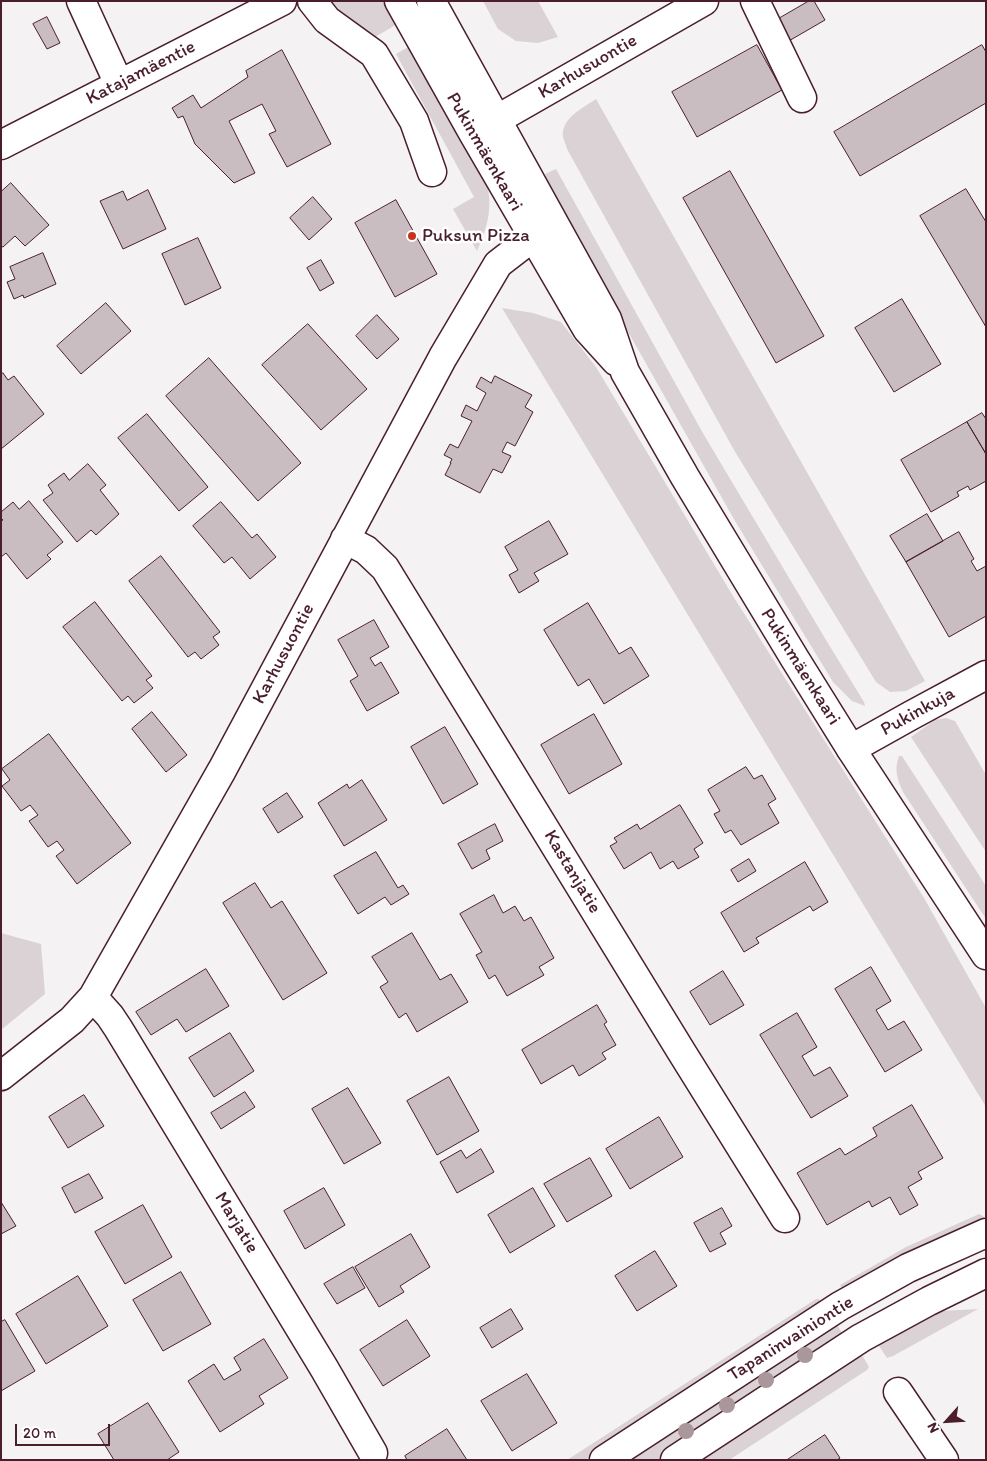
<!DOCTYPE html>
<meta charset="utf-8">
<style>
body{margin:0}
#map{position:relative;width:987px;height:1461px;overflow:hidden;background:#f4f2f2;font-family:Itim,sans-serif}
canvas{display:block}
.frame{position:absolute;inset:0;border:2px solid #4a1f2b;pointer-events:none}
.north{position:absolute;left:922px;top:1396px;width:50px;height:50px;-webkit-text-stroke:4px #fff;paint-order:stroke;rotate:244deg;font-size:14px;font-weight:700;line-height:20px;text-align:center;color:#4a1f2b}
.north::after{content:'';display:block;margin:auto;width:18px;height:22px;background:#4a1f2b;clip-path:polygon(50% 0,100% 100%,50% 72%,0 100%)}
.scale{position:absolute;left:15px;top:1424px;width:95px;height:22px;box-sizing:border-box;border:2px solid #4a1f2b;border-top:0;padding-left:6px;font-size:15px;line-height:18px;white-space:nowrap;color:#4a1f2b;-webkit-text-stroke:4px #fff;paint-order:stroke}
</style>
<div id="map">
<canvas width="987" height="1461"></canvas>
<div class="frame"></div>
<div class="north">N</div>
<div class="scale">20 m</div>
</div>
<script>
const ctx = document.querySelector('canvas').getContext('2d');
ctx.lineJoin = 'round';
function fill(path, color) {
  ctx.fillStyle = color;
  ctx.fill(path, 'evenodd');
}
function trace(path, color, width, dash) {
  ctx.strokeStyle = color;
  ctx.lineWidth = width;
  ctx.lineCap = dash ? 'butt' : 'round';
  ctx.setLineDash(dash || []);
  ctx.stroke(path);
}
function drawText(font, color, halo, rows, align = 'center') {
  ctx.font = font + ' Itim,sans-serif';
  ctx.lineWidth = 5;
  ctx.setLineDash([]);
  ctx.textBaseline = 'middle';
  ctx.strokeStyle = halo;
  ctx.fillStyle = color;
  for (const [text, x, y, turn = 0] of rows) {
    ctx.save();
    ctx.translate(x, y);
    ctx.rotate((+turn || 0) * Math.PI / 180);
    ctx.textAlign = isNaN(turn) ? turn : align;
    if (halo) ctx.strokeText(text, 0, 0);
    ctx.fillText(text, 0, 0);
    ctx.restore();
  }
}
fill(new Path2D(`
 M330 1H382L393 12 399 23 375 37 336 11Z
 M483 1H538L558 37 538 43 516 41 498 29Z
 M412 45 487 184C493 209 487 228 477 251L453 209 474 197 396 54Z
 M596 99 925 681 906 691 890 692 876 682 734 450 567 149C566 145 564 141 563 137 561 118 583 108 596 99Z
 M556 169 704 435 826 640 864 702 865 706 852 701 833 682 735 521 566 222 549 187 545 174Z
 M502 308 533 313 561 322 596 367 733 596 924 898 986 1008V1107Z
 M946 718 955 721 986 775V852L911 737 935 720Z
 M899 756H902L986 886V919L903 792C897 779 894 769 899 756Z
 M1 933 41 944 45 994 1 1030Z
 M979 1214 983 1216 986 1220 844 1291 840 1285 906 1247Z
 M816 1299H819L823 1305 585 1460H567Z
 M978 1309 893 1356 887 1358 879 1346 883 1342 940 1311Z
 M836 1323 845 1338 657 1460H625Z
 M859 1354 862 1355 869 1367 867 1370 729 1460H695Z`), '#dbd2d5');
const building = new Path2D(`
 M809 1H814L825 20 787 42 775 21Z
 M47 17 60 43 47 49 33 24Z
 M757 45 782 90 697 137 672 92Z
 M982 45 986 52V103L860 176 834 132Z
 M282 50 331 144 287 167 269 134 276 131 262 104 229 121 255 173 234 183 195 144 183 116 178 118 172 108 193 95 201 108 248 77 246 71Z
 M730 171 824 336 776 363 683 198Z
 M11 183 49 225 25 246 15 236 3 247 1 246V192Z
 M966 189 986 222V327L920 216Z
 M148 190 166 229 123 249 100 201 123 191 127 200Z
 M313 197 332 219 309 240 290 218Z
 M396 200 437 274 395 297 355 223Z
 M198 238 221 288 185 305 162 254Z
 M43 253 56 284 24 298 23 295 14 299 7 282 15 279 10 267Z
 M321 260 334 283 320 291 307 268Z
 M902 299 941 364 894 392 855 328Z
 M106 303 131 331 81 374 57 346Z
 M377 315 399 339 377 359 356 336Z
 M308 324 367 389 321 430 262 365Z
 M209 358 301 463 258 501 166 396Z
 M3 373 8 380 14 376 44 414 1 449V375Z
 M495 376 532 395 525 407 533 412 515 446 507 442 502 452 511 456 502 473 493 469 480 493 445 475 451 463H450L452 459 444 455 450 444 458 448 472 421 461 416 466 405 477 411 486 393 476 387 481 377 491 383Z
 M982 413 986 419V454L967 422Z
 M147 414 208 487 179 511 118 438Z
 M967 422 986 454V481L970 490 968 486 957 492 959 496 931 512 901 460Z
 M88 464 106 485 100 490 119 514 96 535 91 530 77 542 43 500 53 493 48 485 64 473 69 480Z
 M29 501 63 542 47 555 51 559 27 579 6 553 1 557V521L3 520 1 518V512L13 502 19 509Z
 M221 502 252 538 257 534 276 557 250 579 232 557 224 563 193 526Z
 M927 514 943 541 906 562 890 536Z
 M549 521 568 554 534 573 539 581 519 593 509 575 518 570 505 547Z
 M959 532 974 559 971 561 977 571 986 566V616L949 637 906 562Z
 M161 556 220 632 213 637 219 645 201 659 195 652 188 657 129 581Z
 M95 602 152 676 146 680 153 688 134 703 128 696 122 701 63 627Z
 M588 603 619 654 631 647 649 676 604 704 589 679 578 686 544 630Z
 M374 620 389 647 370 658 375 666 381 662 399 693 367 711 350 681 358 676 338 640Z
 M152 712 187 755 166 772 132 729Z
 M594 714 622 764 569 794 541 745Z
 M445 727 478 784 443 804 411 747Z
 M49 734 131 843 77 884 56 856 64 850 57 841 48 847 29 821 38 815 30 805 21 811 2 786 10 780 2 769Z
 M746 767 754 779 762 775 776 799 768 804 779 823 741 845 731 830 725 833 714 814 720 811 708 790Z
 M362 780 387 820 344 846 318 803 347 784 349 788Z
 M287 793 303 817 278 833 263 809Z
 M680 805 703 843 694 849 699 857 678 869 673 861 660 869 651 852 624 869 610 846 617 842 614 838 637 824 640 829Z
 M495 824 503 841 486 850 490 859 472 869 458 844Z
 M376 852 398 888 403 885 409 894 391 905 385 897 358 914 334 876Z
 M749 859 756 871 738 882 731 870Z
 M805 862 828 902 813 911 810 906 756 938 759 943 744 952 721 913Z
 M255 883 271 908 282 901 327 973 283 1000 223 903Z
 M494 895 503 913 515 906 524 921 531 917 554 958 539 967 544 975 507 996 495 975 489 979 476 955 482 952 460 914Z
 M412 933 440 980 451 974 468 1002 417 1032 406 1013 399 1018 380 987 388 982 372 957Z
 M871 967 891 1001 876 1010 888 1030 904 1021 922 1050 885 1072 835 989Z
 M206 969 229 1006 186 1032 177 1019 151 1035 136 1012Z
 M723 971 744 1005 710 1025 690 992Z
 M597 1005 607 1022 604 1024 616 1045 602 1053 606 1059 579 1076 573 1065 541 1084 522 1050Z
 M797 1013 817 1047 802 1056 814 1076 830 1067 848 1096 811 1118 760 1035Z
 M230 1033 254 1071 214 1097 189 1058Z
 M449 1077 479 1131 437 1155 407 1101Z
 M348 1088 381 1143 344 1164 312 1109Z
 M245 1092 255 1107 221 1129 211 1113Z
 M84 1095 104 1126 68 1148 49 1117Z
 M912 1105 943 1158 918 1172 922 1179 908 1187 918 1205 900 1215 890 1197 872 1207 869 1201 827 1225 797 1173 840 1148 845 1155 877 1136 873 1128Z
 M659 1117 683 1157 630 1189 606 1149Z
 M481 1149 494 1172 457 1193 440 1162 461 1150 466 1158Z
 M590 1158 612 1196 567 1222 544 1184Z
 M89 1174 103 1198 75 1213 62 1188Z
 M324 1188 345 1225 305 1249 284 1211Z
 M533 1188 555 1226 510 1253 488 1215Z
 M1 1202 16 1226 1 1234Z
 M143 1205 172 1257 125 1284 95 1232Z
 M722 1208 732 1226 720 1233 726 1244 710 1252 694 1223Z
 M411 1234 430 1267 400 1286 404 1292 379 1307 355 1267Z
 M655 1251 677 1286 637 1311 615 1276Z
 M353 1267 365 1288 337 1304 324 1284Z
 M181 1272 211 1324 163 1351 133 1300Z
 M78 1276 108 1326 46 1364 16 1314Z
 M511 1309 523 1329 492 1348 480 1328Z
 M5 1320 35 1371 1 1391V1322Z
 M407 1320 430 1356 383 1386 360 1350Z
 M264 1339 288 1378 259 1396 264 1404 220 1432 188 1381 214 1364 224 1380 241 1370 234 1358Z
 M527 1374 557 1423 512 1451 481 1401Z
 M148 1403 179 1452 167 1460H114L98 1434Z
 M447 1429 467 1460H407L405 1456Z
 M825 1435 840 1458 837 1460H787Z`);
fill(building, '#cabdc1');
trace(building, '#4a1f2b', 1);
const minor = new Path2D(`
 M81 1 119 84
 M312 1 327 20 374 54 414 121 432 172
 M755 1 802 98
 M475 132 704 1
 M1 145 282 1
 M345 539 366 550 385 568 681 1051 785 1218
 M851 749 910 716 986 675
 M93 997 110 1016 118 1028 324 1368 373 1453
 M1 1076 72 1020 93 997 222 770 443 357 498 264 533 237 553 225
 M898 1392 944 1460`);
const major = new Path2D(`
 M399 1 473 133 587 329 616 361
 M431 1 607 319 625 372 685 477 795 659 851 749 986 955
 M604 1460 840 1306 908 1268 986 1233
 M675 1460 861 1338 929 1301 986 1273`);
trace(minor, '#4a1f2b', 31);
trace(major, '#4a1f2b', 31);
trace(minor, '#fff', 28);
trace(major, '#fff', 28);
ctx.fillStyle = '#aa979c';
for (const [x, y] of [
 [805,1355],
 [766,1380],
 [727,1405],
 [686,1431]
]) {
  ctx.beginPath();
  ctx.arc(x, y, 8, 0, 2 * Math.PI);
  ctx.fill();
}
for (const [x, y, r, color] of [
 [412,236,5,"#c8321e"]
]) {
  const dot = new Path2D();
  dot.arc(x, y, r, 0, 2 * Math.PI);
  ctx.fillStyle = color;
  ctx.fill(dot);
  trace(dot, '#fff', 2);
}
drawText('19px', '#4a1f2b', '#fff', [
 ["Karhusuontie",588,67,-30],
 ["Katajamäentie",141,73,-27],
 ["Pukinmäenkaari",484,152,60],
 ["Karhusuontie",284,654,-62],
 ["Pukinmäenkaari",800,667,58],
 ["Pukinkuja",918,712,-29],
 ["Kastanjatie",572,872,59],
 ["Marjatie",236,1223,59],
 ["Tapaninvainiontie",791,1339,-32]
]);
drawText('19px', '#4a1f2b', '#fff', [
 ["Puksun Pizza",422,236]
], 'left');
</script>
